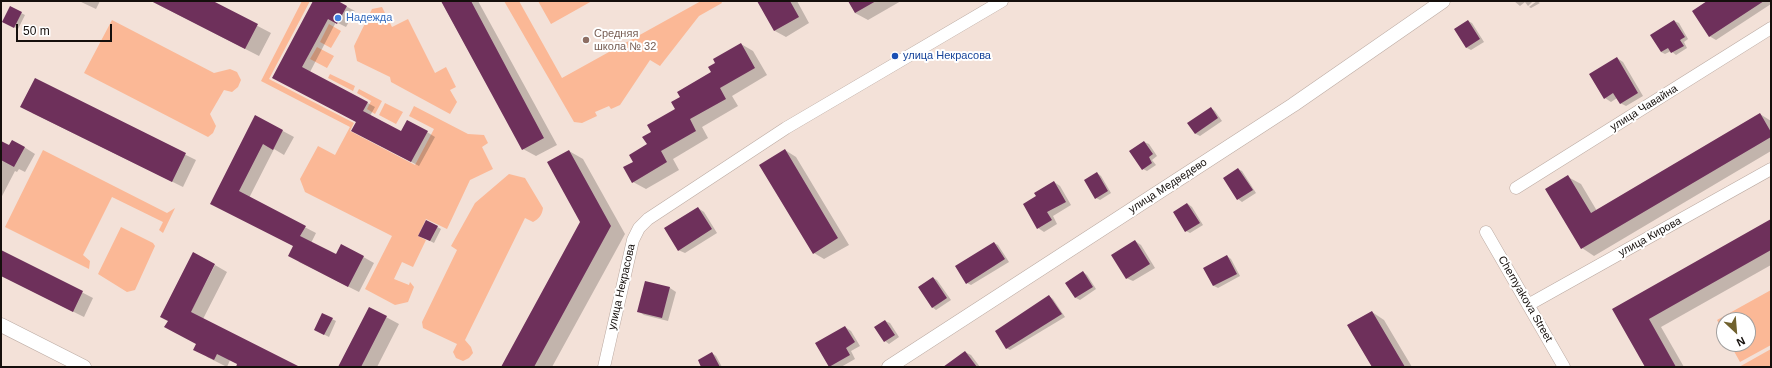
<!DOCTYPE html>
<meta charset="utf-8">
<style>
body{margin:0}
#map{position:relative;width:1772px;height:368px;overflow:hidden;background:#f3e1d8;font-family:Arial,sans-serif}
canvas{display:block}
.frame{position:absolute;inset:0;border:2px solid #150f0c;pointer-events:none}
.north{position:absolute;left:1716px;top:312px;width:40px;height:40px;box-sizing:border-box;background:#fff;border:1px solid #a19f9e;border-radius:50%;rotate:154deg;font-size:11px;font-weight:700;line-height:16px;text-align:center;color:#150f0c}
.north::after{content:'';display:block;margin:auto;width:14px;height:18px;background:#70612e;clip-path:polygon(50% 0,100% 100%,50% 72%,0 100%)}
.scale{position:absolute;left:16px;top:24px;width:96px;height:18px;box-sizing:border-box;border:2px solid #150f0c;border-top:0;padding-left:5px;font-size:12px;line-height:14px;white-space:nowrap;color:#150f0c;-webkit-text-stroke:3px #fff;paint-order:stroke}
</style>
<div id="map">
<canvas width="1772" height="368"></canvas>
<div class="frame"></div>
<div class="north">N</div>
<div class="scale">50 m</div>
</div>
<script>
const ctx = document.querySelector('canvas').getContext('2d');
ctx.lineJoin = 'round';
function fill(path, color) {
  ctx.fillStyle = color;
  ctx.fill(path, 'evenodd');
}
function trace(path, color, width, dash) {
  ctx.strokeStyle = color;
  ctx.lineWidth = width;
  ctx.lineCap = dash ? 'butt' : 'round';
  ctx.setLineDash(dash || []);
  ctx.stroke(path);
}
function drawText(font, color, halo, rows, align = 'center') {
  ctx.font = font + ' Arial,sans-serif';
  ctx.lineWidth = 4;
  ctx.setLineDash([]);
  ctx.textBaseline = 'middle';
  ctx.strokeStyle = halo;
  ctx.fillStyle = color;
  for (const [text, x, y, turn = 0] of rows) {
    ctx.save();
    ctx.translate(x, y);
    ctx.rotate((+turn || 0) * Math.PI / 180);
    ctx.textAlign = isNaN(turn) ? turn : align;
    if (halo) ctx.strokeText(text, 0, 0);
    ctx.fillText(text, 0, 0);
    ctx.restore();
  }
}
fill(new Path2D(`
 M302 1H310L269 79 354 123 350 131 415 165 434 129 409 116 414 106 468 134 484 135 488 143 482 147 493 169 470 180 447 229 426 219 418 236 426 240 413 267 402 262 394 279 409 285 410 282 414 287 408 302 395 305 365 289 392 236 305 192 300 179 318 146 335 155 350 127 261 81Z
 M504 1H519L562 78 701 1H721L722 3 699 16 660 66 650 60 620 105 611 109 609 106 595 112 597 116 582 123 574 122Z
 M538 1H592L551 24Z
 M382 7 392 27 408 19 435 73 446 67 456 87 450 90 457 102 450 114 391 82 390 77 357 61 354 46 372 9Z
 M112 20 214 73 230 69 237 72 241 80 238 87 232 92 224 90 210 114 216 126 213 133 208 137 84 73Z
 M329 24 341 31 331 48 320 42Z
 M317 47 334 56 327 68 310 59Z
 M330 74 355 86 353 91 328 78Z
 M359 89 382 101 375 114 367 109 371 101 357 93Z
 M385 103 403 112 396 124 379 115Z
 M43 150 167 213 175 208 163 233 159 230 163 222 112 197 83 255 90 261 89 269 5 227Z
 M509 174 525 178 543 208C542 215 539 219 533 222L525 218 465 340 471 347 473 353 469 358 463 361 456 358 453 352 457 344 423 328 422 322 457 250 451 246 475 203Z
 M121 227 153 243 155 246 135 290 127 292 98 274Z
 M1771 290V345L1740 362 1730 344H1748V320H1724V333L1717 320Z
 M1771 349V367H1739Z`), '#fbb896');
fill(new Path2D(`
 M79 1H100L96 9Z
 M151 1H210L271 33 259 56Z
 M314 1H336L355 11 346 27 336 22 310 72 375 107 370 116 401 132H427L435 137 419 166 360 135 357 122 281 82Z
 M441 1H478L557 145 536 156 523 149Z
 M758 1H797L809 23 786 37 775 31Z
 M849 1H901L868 20 855 13Z
 M1514 1H1533L1528 6 1525 2 1520 6Z
 M1537 1 1540 3 1531 8 1529 7Z
 M1709 1H1771V4L1716 40 1709 36Z
 M11 8 25 15 18 29 4 22Z
 M1468 21 1472 23 1484 42 1471 50 1467 48 1455 29Z
 M1674 21 1679 23 1688 39 1684 42 1687 48 1676 55 1671 51 1665 54 1661 52Z
 M741 44 753 51 767 75 732 96 738 106 702 127 708 138 673 159 679 170 646 189 633 182 634 162 648 145 652 132 676 110 682 97 713 73 717 63Z
 M1617 58 1623 62 1643 96 1626 106 1620 103 1617 98 1611 102 1605 98Z
 M35 80 196 160 183 187 32 113Z
 M1211 108 1215 111 1222 121 1200 136 1196 134 1189 124Z
 M1760 114 1771 121V151L1594 256 1582 248 1568 177 1581 184 1597 211Z
 M255 116 294 137 284 155 274 149 249 198 316 233 311 243 336 256 342 245 374 263 359 292 299 262 294 246 222 209Z
 M1 142 10 146 24 147 35 154 25 172 19 169 17 172 15 171 1 198Z
 M1144 142 1149 144 1157 156 1152 160 1156 165 1147 171 1143 169Z
 M785 150 796 157 849 245 824 259 814 253Z
 M569 151 583 159 625 234 552 367H502L581 222Z
 M1238 169 1242 171 1256 193 1242 202 1238 199 1224 178Z
 M1097 173 1101 176 1111 193 1100 200 1096 198Z
 M1054 182 1060 186 1071 205 1053 216 1057 224 1044 232 1038 228 1037 197Z
 M1188 204 1192 207 1203 225 1190 233 1186 231Z
 M698 208 704 212 717 233 685 253 678 250Z
 M1771 220V265L1661 327 1684 367H1646L1614 309Z
 M427 221 441 229 434 243 424 238Z
 M1135 241 1141 245 1155 268 1133 281 1126 278Z
 M994 243 998 245 1009 262 971 285 967 283Z
 M1 251 93 298 84 317 1 276Z
 M1227 256 1231 259 1240 276 1218 288 1214 286 1205 268Z
 M215 265 227 272 203 319 297 367H237L238 364 230 360 227 367 207 357 197 344 179 334Z
 M1083 272 1087 275 1096 289 1080 300 1076 298 1066 283Z
 M933 278 937 280 951 300 936 310 932 307Z
 M646 282 670 288 676 292 668 321 644 315 638 311Z
 M1049 296 1053 299 1065 317 1010 350 1006 348Z
 M1372 312 1384 320 1412 367H1373Z
 M386 317 399 324 377 367H340Z
 M332 319 336 321 329 337 319 332Z
 M885 321 890 323 899 337 889 344 885 341Z
 M845 327 851 331 860 346 851 351 855 359 841 367H831L817 343Z
 M965 352 971 355 980 367H945Z
 M712 353 716 356 722 367H703Z`), '#0003');
fill(new Path2D(`
 M151 1H213L258 24 245 49Z
 M313 1H338L347 6 337 24 328 19 302 67 368 102 363 111 401 131 407 120 428 131 411 162 351 131 356 122 272 78Z
 M441 1H471L544 138 522 150Z
 M757 1H790L799 17 774 31Z
 M848 1H876L855 13Z
 M1707 1H1764L1709 37 1692 11Z
 M10 6 22 12 14 28 2 22Z
 M1468 20 1480 39 1466 48 1454 29Z
 M1674 20 1685 37 1680 40 1684 46 1671 53 1668 48 1661 52 1650 35Z
 M741 43 755 68 720 88 726 99 690 119 696 131 661 151 667 162 632 183 623 167 633 162 629 155 647 144 642 137 651 132 647 125 675 109 671 102 680 97 677 92 711 72 708 67 715 63 713 59Z
 M1617 57 1638 93 1620 104 1613 93 1604 99 1589 74Z
 M35 78 186 153 172 182 20 107Z
 M1211 107 1218 118 1195 134 1187 123Z
 M1760 113 1771 132V137L1581 249 1545 189 1568 175 1591 213Z
 M255 115 283 130 273 150 263 144 239 191 306 226 300 236 336 254 341 244 364 256 348 287 288 256 293 246 210 204Z
 M12 140 25 147 14 167 1 160V141L9 145Z
 M1144 141 1153 154 1149 157 1152 163 1142 170 1129 151Z
 M785 149 838 238 813 254 759 165Z
 M569 150 611 226 534 367H501L580 222 547 162Z
 M1238 168 1253 190 1237 200 1223 178Z
 M1097 172 1108 191 1095 199 1084 180Z
 M1054 181 1066 202 1047 212 1052 220 1037 229 1023 204 1036 196 1034 193Z
 M1187 203 1200 223 1185 232 1173 212Z
 M698 207 712 229 678 251 664 228Z
 M1771 219V250L1649 319 1676 367H1645L1612 309Z
 M426 220 438 226 430 241 418 236Z
 M1135 240 1150 264 1126 279 1111 255Z
 M994 242 1005 259 966 284 955 266Z
 M1 250 83 291 73 312 1 276Z
 M193 252 215 264 191 312 300 367H236L237 364 217 354 214 360 193 350 196 344 164 327 168 321 160 317Z
 M1227 255 1237 274 1213 286 1203 268Z
 M1083 271 1093 287 1075 298 1065 283Z
 M933 277 947 298 932 308 918 287Z
 M645 281 670 287 662 318 637 312Z
 M1049 295 1062 314 1006 349 995 331Z
 M369 307 387 316 361 367H338Z
 M1372 311 1405 367H1372L1347 325Z
 M322 313 333 318 324 335 314 330Z
 M885 320 895 335 884 342 874 327Z
 M845 326 855 342 846 348 850 355 829 367 815 343Z
 M965 351 977 367H943Z
 M712 352 720 367H701L698 360Z`), '#6e305b');
const minor = new Path2D(`
 M1516 188 1771 28
 M1486 232 1564 367
 M1528 305 1771 169
 M604 367 633 240 639 228 648 219 786 128 1002 1`);
const tertiary = new Path2D(`
 M1 325 84 367
 M889 367 1293 105 1443 1`);
trace(minor, '#bbaaa2', 13);
trace(tertiary, '#bbaaa2', 15);
trace(minor, '#fff', 12);
trace(tertiary, '#fff', 14);
for (const [x, y, r, color] of [
 [338,18,4,"#3f7fe0"],
 [586,40,4,"#8d6e63"],
 [895,56,4,"#1a4fb4"]
]) {
  const dot = new Path2D();
  dot.arc(x, y, r, 0, 2 * Math.PI);
  ctx.fillStyle = color;
  ctx.fill(dot);
  trace(dot, '#fff', 1.5);
}
drawText('11px', '#366cbe', '#fff', [
 ["Надежда",346,18]
], 'left');
drawText('11px', '#785e54', '#fff', [
 ["Средняя",594,34],
 ["школа № 32",594,47]
], 'left');
drawText('11px', '#164399', '#fff', [
 ["улица Некрасова",903,56]
], 'left');
drawText('11px', '#150f0c', '#fff', [
 ["улица Чавайна",1644,108,-32],
 ["улица Медведево",1168,186,-33],
 ["улица Кирова",1650,237,-29],
 ["улица Некрасова",622,287,-77],
 ["Chernyakova Street",1525,299,60]
]);
</script>
